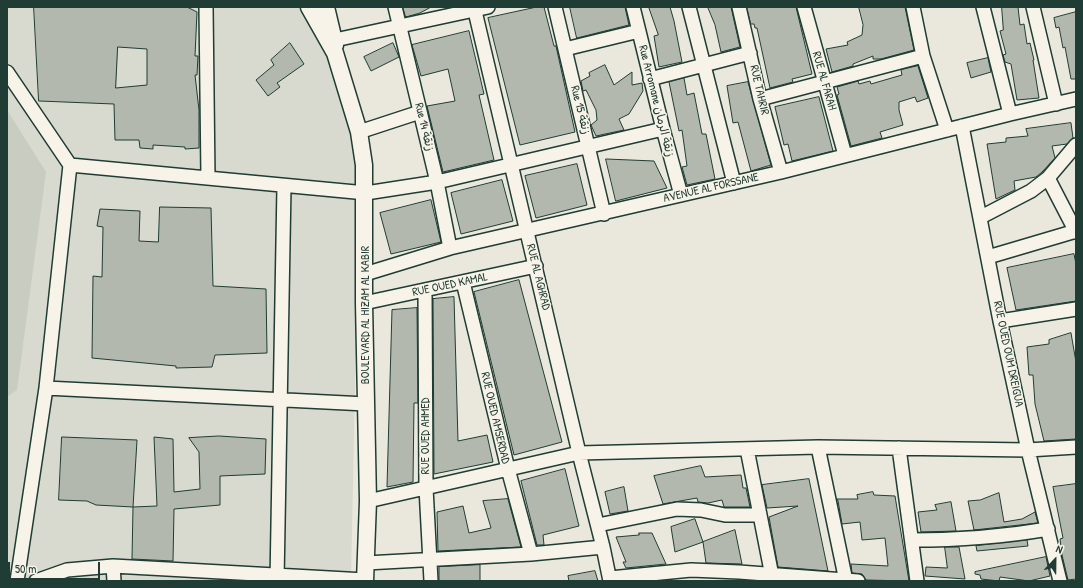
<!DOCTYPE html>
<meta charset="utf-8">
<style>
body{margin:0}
#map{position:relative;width:1083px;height:588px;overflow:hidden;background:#eae8dd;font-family:"Patrick Hand",sans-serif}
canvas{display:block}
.frame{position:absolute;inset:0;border:8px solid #1f3d34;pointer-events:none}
.north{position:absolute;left:1035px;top:540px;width:40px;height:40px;-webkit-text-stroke:3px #f7f3e8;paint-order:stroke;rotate:22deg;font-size:11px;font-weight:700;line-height:16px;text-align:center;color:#1f3d34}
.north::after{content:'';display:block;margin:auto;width:14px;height:18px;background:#1f3d34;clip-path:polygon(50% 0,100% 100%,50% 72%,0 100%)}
.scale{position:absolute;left:8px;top:562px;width:92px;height:18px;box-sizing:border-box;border:2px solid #1f3d34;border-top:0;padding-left:5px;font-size:12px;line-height:14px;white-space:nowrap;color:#1f3d34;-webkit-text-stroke:3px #f7f3e8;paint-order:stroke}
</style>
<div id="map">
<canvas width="1083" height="588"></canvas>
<div class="frame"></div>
<div class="north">N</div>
<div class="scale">50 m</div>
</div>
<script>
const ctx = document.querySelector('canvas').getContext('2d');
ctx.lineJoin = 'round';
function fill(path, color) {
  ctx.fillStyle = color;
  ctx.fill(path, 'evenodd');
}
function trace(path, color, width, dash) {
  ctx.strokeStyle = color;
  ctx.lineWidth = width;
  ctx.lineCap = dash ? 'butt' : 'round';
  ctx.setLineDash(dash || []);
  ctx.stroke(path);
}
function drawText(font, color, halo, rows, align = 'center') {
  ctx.font = font + ' "Patrick Hand","Playpen Sans Arabic",sans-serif';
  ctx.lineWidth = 3;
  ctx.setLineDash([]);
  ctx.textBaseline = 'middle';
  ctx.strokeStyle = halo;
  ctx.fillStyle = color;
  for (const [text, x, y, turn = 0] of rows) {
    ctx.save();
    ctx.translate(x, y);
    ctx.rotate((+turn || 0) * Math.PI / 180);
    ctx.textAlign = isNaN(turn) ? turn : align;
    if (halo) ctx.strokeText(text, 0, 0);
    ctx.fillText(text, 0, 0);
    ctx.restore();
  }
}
fill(new Path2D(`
 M7 7H304L329 58 350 125 359 190 351 581H7Z`), '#d9dacf');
fill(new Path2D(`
 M7 110 46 172 17 390 7 397Z`), '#c8ccc1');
const building = new Path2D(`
 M34 7H187L197 12 195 56H198L197 75H195L199 110V148L185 149V147L153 145V149L140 148 139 140H115L114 104 39 101ZM118 47 147 49V85L116 88Z
 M403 7H431L420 13 406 17Z
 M537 7H544L554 46H556L575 132 520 145 488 18Z
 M570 7H625L629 25 577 38Z
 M649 7H670L674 21 682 62 659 67 654 36 658 35Z
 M708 7H731L740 47 721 52 715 25Z
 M747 7H796L812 74 792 79 793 82 770 88 757 28H755L754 24H751Z
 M859 7H905L914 50 881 59H873V56L853 64V66L832 72 826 49 848 45 847 42 862 35 863 25Z
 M1002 7H1018L1020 25 1024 24 1027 44 1030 43 1034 60H1033L1039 98 1017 100 1011 64 1005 62 1003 55 1006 54 1000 31 1003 30Z
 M1076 12V79H1071L1065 47 1063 48 1059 27 1056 28 1054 18Z
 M469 31 480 77 484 94 479 95 494 160 443 172 427 106 455 101 448 69 421 76 412 45Z
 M290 43 304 64 277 83 280 87 268 96 256 80 274 65 271 60Z
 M393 43 399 57 371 71 364 57Z
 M988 58 991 72 971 78 967 63Z
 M605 65 614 85 632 72V85L642 83 643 91 629 114 619 119 624 130 596 136 591 125 597 120 596 110 586 90 583 91 581 81 590 76 589 73Z
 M918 66 928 98 917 102 915 97 899 102V110L903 125 880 132 882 138 851 146 837 95 839 94 837 87 858 81 859 84 870 81 871 84 902 75 901 70Z
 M684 78 687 95 694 93 702 134H706L715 179 687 185 682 167 687 166 682 130 679 131 669 82Z
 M748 82 771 165 751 171 738 122 733 123 727 86Z
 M819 97 833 151 792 161 788 144 784 145 775 107Z
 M1071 123 1073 138 1067 144 1052 146 1055 158 1042 172 1036 177 1014 181 1015 190 996 199 987 144 1006 142V138L1028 136 1026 129Z
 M606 159 654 161 667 188 616 201Z
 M577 164 587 205 536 218 525 176Z
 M502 180 513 221 461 234 451 193Z
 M431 200 441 242 391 254 380 213Z
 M160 207 211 208 213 286 266 289 267 353 215 355 212 367 176 368V366L92 358 93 276 102 277 103 227 97 226 100 209 140 211 139 241 158 242Z
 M1074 254 1076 264V301L1016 310 1007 268Z
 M519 280 562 442 514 455 474 292Z
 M454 297 458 441 487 435 493 462 434 474 433 299Z
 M417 308 418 403H414L413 482 387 487 392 310Z
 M1071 333 1076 362V439L1044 441 1035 404 1033 375H1029L1027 347 1049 344V340Z
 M219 436 266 439 265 474 220 476V505L174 509 173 561 132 559 133 507 157 506 154 437 173 439 174 492 200 489 199 452 189 438Z
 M62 437 137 440 133 507 96 505 87 501 59 500Z
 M701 466 705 477 741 475 743 488H746L750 507H724L722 500 708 503 698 502 697 498 663 504 654 476Z
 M565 469 579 526 543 535 544 545H537L521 481Z
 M809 479 828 571 778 567 769 517 798 506 767 508 762 485Z
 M1076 484V579L1068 580 1062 555 1060 539 1063 538 1053 487Z
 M624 487 628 511 610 514 605 492Z
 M873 492 874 495 895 496 909 581 866 580 862 574 852 573 851 564 888 566 885 538 862 540 860 522 842 524 838 501 837 499H858L857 495Z
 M999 493 1004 522 1022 519 1035 512 1038 523 974 530 968 501 980 500Z
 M508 499 521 547 438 551 437 512 463 506 469 533 491 528 483 501Z
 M951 502 956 531 921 532 918 512 937 510 935 505Z
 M695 519 703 542 675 552 671 527Z
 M735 530 742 564 706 563 703 542Z
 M639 533H652L666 564 626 568 623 562H626L616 537 639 535Z
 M1027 540 1028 546 977 551 976 546Z
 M945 547H959L965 579 925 576 926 567 947 568Z
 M1046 557 1050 576 1029 581 1000 577 999 581 981 579 980 575 975 574V572Z
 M480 565V581H439V567Z
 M595 571 598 581H569L568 576Z`);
fill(building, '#b2b8ae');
trace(building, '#1f3d34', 1);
const minor = new Path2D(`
 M206 7 208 178
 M395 7 437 182 450 248
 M474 7 579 453 603 547 610 581
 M555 7 604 214
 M633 7 663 129 681 195
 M689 7 734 183
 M739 7 760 99 781 172
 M804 7 845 155
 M913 7 923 56 947 130
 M983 7 1010 114
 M1033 7 1056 104
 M325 37 335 40 488 7
 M565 49 639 31
 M7 72 70 165 46 388 17 581
 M650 79 750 53
 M760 99 923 56
 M962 126 1000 321 1028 450 1060 581
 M359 132 420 112
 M70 165 366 193 437 182 663 129
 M1048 178 1076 232
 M981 217 1031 191 1048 178 1076 145
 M988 257 1076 231
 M365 274 450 248 781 172 1010 114 1076 99
 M463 282 508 469 531 554
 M425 290 426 488 431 581
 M364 303 536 266
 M1000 321 1076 309
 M46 388 366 404
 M818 447 846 581
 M899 448 917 581
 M747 449 773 581
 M368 501 579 453 818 447 1028 450 1076 447
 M598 525 677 509 701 510 725 515H760
 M912 540C958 540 1002 537 1048 529
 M366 563 531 554 603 547
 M113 566 114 581
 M610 578 691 570 739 572 858 581
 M36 581 67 570 113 566 365 580
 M277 581 284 186`);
const tertiary = new Path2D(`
 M309 7 335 53 359 132 364 165V303L368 501 365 581
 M326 7 335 45`);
trace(minor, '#1f3d34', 16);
trace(tertiary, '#1f3d34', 19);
trace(minor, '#f7f3e8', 13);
trace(tertiary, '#f7f3e8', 16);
drawText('12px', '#1f3d34', '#f7f3e8', [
 ["RUE AL FARAH",824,81,74],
 ["RUE TAHRIR",759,90,77],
 ["Rue Arromane زنقة الرمان",656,101,76],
 ["Rue 15 زنقة",580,110,76],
 ["Rue 14 زنقة",424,127,76],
 ["AVENUE AL FORSSANE",711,188,-13],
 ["RUE AL AGHRAD",538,277,76],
 ["RUE OUED KAMAL",450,285,-12],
 ["BOULEVARD AL HIZAM AL KABIR",366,315,-90],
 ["RUE OUED OUM DREIGUA",1008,354,78],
 ["RUE OUED AMSERDAD",495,418,77],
 ["RUE OUED AHMED",426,436,-90]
]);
</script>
